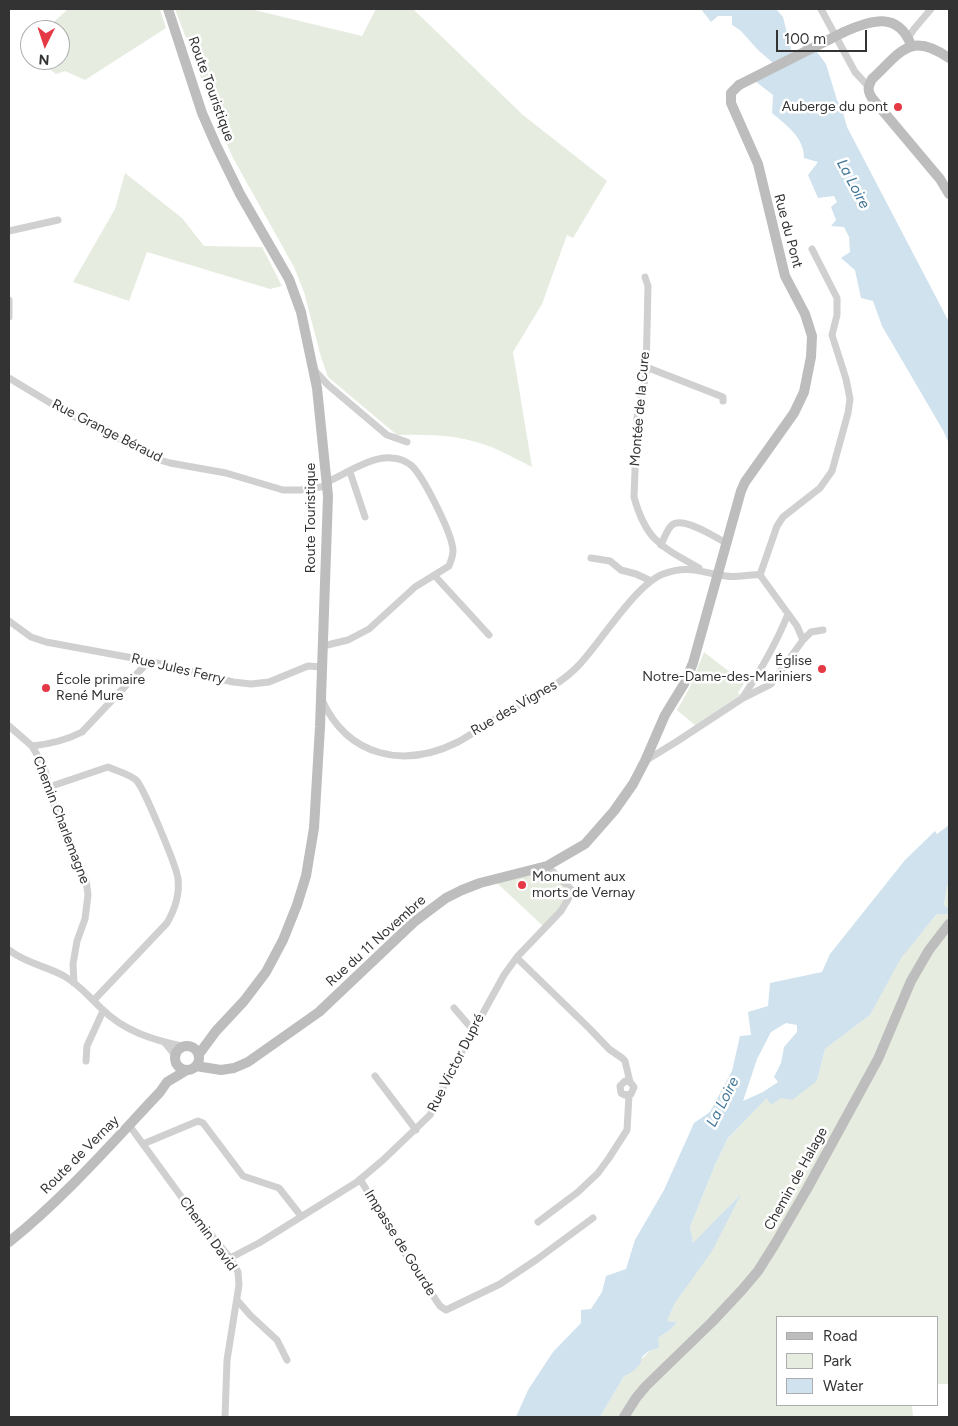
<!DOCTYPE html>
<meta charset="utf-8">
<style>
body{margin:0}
#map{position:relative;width:958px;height:1426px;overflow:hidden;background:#fff;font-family:Figtree,sans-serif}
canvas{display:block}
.frame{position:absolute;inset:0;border:10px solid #333;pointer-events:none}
.legend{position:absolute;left:776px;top:1316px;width:162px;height:90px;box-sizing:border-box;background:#fff;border:1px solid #adadad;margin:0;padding:6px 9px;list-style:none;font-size:15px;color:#333}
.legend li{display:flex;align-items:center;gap:10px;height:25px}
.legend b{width:25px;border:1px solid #adadad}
.north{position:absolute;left:20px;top:20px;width:50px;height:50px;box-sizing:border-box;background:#fff;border:1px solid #adadad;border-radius:50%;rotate:184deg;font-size:14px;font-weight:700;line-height:20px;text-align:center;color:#333}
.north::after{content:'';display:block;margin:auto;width:18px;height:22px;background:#e63946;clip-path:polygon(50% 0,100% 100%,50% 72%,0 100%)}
.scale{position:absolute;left:776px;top:30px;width:91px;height:22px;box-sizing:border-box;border:2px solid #333;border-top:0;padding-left:6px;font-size:15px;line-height:18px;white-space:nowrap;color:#333;-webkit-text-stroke:4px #fff;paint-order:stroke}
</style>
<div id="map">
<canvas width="958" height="1426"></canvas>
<div class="frame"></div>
<ul class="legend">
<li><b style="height:6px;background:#bdbdbd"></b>Road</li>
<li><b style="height:14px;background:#e6ecdf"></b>Park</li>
<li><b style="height:14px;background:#cfe2ee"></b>Water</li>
</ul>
<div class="north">N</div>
<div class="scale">100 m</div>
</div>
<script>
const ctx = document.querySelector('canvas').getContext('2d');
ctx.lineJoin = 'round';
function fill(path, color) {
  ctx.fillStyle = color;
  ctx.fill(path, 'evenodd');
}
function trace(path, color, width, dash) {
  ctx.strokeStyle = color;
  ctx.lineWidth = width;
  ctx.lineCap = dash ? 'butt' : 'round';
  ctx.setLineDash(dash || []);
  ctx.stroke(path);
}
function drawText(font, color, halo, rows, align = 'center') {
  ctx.font = font + ' Figtree,sans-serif';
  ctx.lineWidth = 5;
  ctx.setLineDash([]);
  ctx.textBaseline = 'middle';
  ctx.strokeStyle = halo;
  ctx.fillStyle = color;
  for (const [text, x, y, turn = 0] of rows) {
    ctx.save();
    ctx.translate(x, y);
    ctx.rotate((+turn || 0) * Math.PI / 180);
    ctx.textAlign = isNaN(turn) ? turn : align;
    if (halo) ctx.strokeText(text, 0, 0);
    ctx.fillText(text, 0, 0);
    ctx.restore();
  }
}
fill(new Path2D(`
 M68 9H160L166 28 85 80 65 71 56 74 37 60H60V30H45Z
 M175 9H250L362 36 376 9H413L523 115 607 181 573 238 567 235 542 304 513 352 532 467C520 461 507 454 494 448 463 435 429 434 397 435L328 377 321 357 304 292 294 267 233 158 221 131Z
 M125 173 182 218 204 246 262 247 282 286 270 289 147 252 129 301 73 282 115 209Z
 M704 652 744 683 738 693 741 695 696 726 677 710 689 689Z
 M547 871 569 891 559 910 544 927 497 883Z
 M949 884V1384H937V1317H777V1405H912L913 1417H600L624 1376 652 1349 658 1338 670 1330 677 1322 667 1321 675 1303 711 1251 739 1196 693 1244 690 1227 715 1165 728 1138 767 1098H781L817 1081 825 1049 870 1015 901 957 944 906 947 886Z`), '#e6ecdf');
fill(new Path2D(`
 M701 9H776L783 17 794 61 803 46 811 44 826 64 837 100 842 109 847 127 949 322V444L944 432 882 326 873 301 861 298 855 270 841 258 850 252 849 237 844 227 831 226 836 220 831 207 837 202 834 196 818 198 808 175 818 162 804 158C804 137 787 126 772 113L773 95 755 81 773 63 758 50 740 30 732 25V16H718L711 22Z
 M949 825V884L947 886 944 905 949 909 947 914H937L901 958 870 1015 825 1049 817 1081 792 1100 781 1098 771 1105 767 1098 728 1138 715 1165 690 1227 693 1243 741 1194 712 1251 675 1303 667 1321 677 1322 670 1330 658 1338 659 1348C652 1349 648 1351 642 1357 641 1367 633 1372 624 1376L600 1417H516L528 1390 553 1352 581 1323V1310L591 1309 602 1292 606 1276 626 1269 635 1240 664 1190 694 1123 710 1112 732 1071 740 1036 751 1035 748 1012 768 1006 770 983 822 972 830 954 905 860 935 831 937 834ZM786 1023 797 1025V1032L784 1047 781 1063 774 1077 778 1082 763 1092 743 1101 757 1059 771 1032Z`), '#cfe2ee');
trace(new Path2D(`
 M821 9 855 72 868 86
 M908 38 914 29 931 9
 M9 231 58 220
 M645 277 648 286 646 374 637 418 634 497C646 541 662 547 699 568
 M9 300V317
 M646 367 723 397V401
 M315 371 328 385 387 435 407 442
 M9 378 67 413 105 431 153 458 170 463 226 473 283 490H301L327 486
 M350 472 365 517
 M661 545C664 539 667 529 672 525 683 516 715 537 726 543
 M591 558 610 561 621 570 636 574 651 581
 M760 575 777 526 783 517 820 488 832 471 848 413 850 399 846 379 832 335 837 315V298L812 249
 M435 576 489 635
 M9 621 31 637 46 642 149 661 233 682 251 684 269 682 308 666 322 667
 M323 646 348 640 369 629 415 587 449 566C451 561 453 556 453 551 453 535 424 478 412 466 406 461 399 458 391 458 372 456 345 474 327 482
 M743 697C761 670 776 644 788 614
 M322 700C348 757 404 769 458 742 476 732 492 720 510 710 535 696 559 686 579 665 601 642 635 585 663 574 689 564 702 573 726 576 737 578 749 574 760 575L797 626 803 640
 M9 726 32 746 44 767 59 823 71 853 86 880 88 895 85 919 77 941 73 964 74 983
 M32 746C50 744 65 741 82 732L149 661
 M645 761 676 742 743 698 771 684 803 640 811 632 823 630
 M49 787 108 767C117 771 129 774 136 780 143 786 177 867 178 879 180 895 175 909 167 923L94 1000
 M9 950C25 963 46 966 64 976 80 985 90 998 102 1009 124 1031 153 1040 182 1046
 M517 958 589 1028 609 1049 622 1058 625 1061 630 1082 634 1087 631 1094 625 1095 621 1093 620 1086 625 1081 630 1082
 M454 1008 473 1030
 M165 1043 175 1055
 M86 1061 87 1046 103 1011
 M375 1076 416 1130
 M129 1125 188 1206 230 1258 238 1272 239 1285 227 1360 225 1417
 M143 1144 198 1121 203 1123 243 1176 279 1188 301 1216
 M360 1179 403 1251 440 1306 446 1310 500 1284 536 1260 593 1218
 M538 1222 578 1192 598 1173 609 1158 627 1130 629 1095
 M230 1258 259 1243 357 1182 383 1160 430 1115 449 1075 504 975 517 957 561 911 573 891 547 866
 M237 1300 250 1315 277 1340 287 1360`), '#d0d0d0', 7);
trace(new Path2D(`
 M168 9 202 113 216 145 240 194 289 279 301 312 317 388 328 496 320 727 314 828 306 876 297 905 283 940 266 972 244 1001 216 1031 199 1054
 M844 32C871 20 898 11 911 45
 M949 58C910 31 901 52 872 79 868 87 867 90 872 98L940 179 949 194
 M175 1058a12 12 0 1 1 24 0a12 12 0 1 1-24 0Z
 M196 1066 221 1070 234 1068 248 1062 319 1012 414 922 446 898 462 890 480 883 547 866 585 844 614 811 633 784 645 761 665 715 684 684 693 663 741 491 745 482 794 413 804 392 811 357 812 336 805 314 785 276 758 164 731 103V93L739 85
 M9 1242C64 1198 111 1144 160 1092L167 1082 187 1070
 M624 1417 636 1398 646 1386 712 1322 742 1290 758 1271 775 1244 807 1189 878 1059 911 981 929 950 949 924`), '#bdbdbd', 10);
trace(new Path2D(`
 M739 85 844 32`), '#bdbdbd', 10);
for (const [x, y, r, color] of [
 [898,107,5,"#e63946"],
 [822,669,5,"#e63946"],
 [46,688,5,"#e63946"],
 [522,885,5,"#e63946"]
]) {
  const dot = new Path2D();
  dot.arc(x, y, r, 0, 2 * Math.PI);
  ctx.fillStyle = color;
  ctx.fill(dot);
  trace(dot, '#fff', 2);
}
drawText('14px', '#333', '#fff', [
 ["Route Touristique",211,89,70],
 ["Rue du Pont",788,231,75],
 ["Montée de la Cure",640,409,-85],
 ["Rue Grange Béraud",107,431,27],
 ["Route Touristique",311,518,-90],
 ["Rue Jules Ferry",178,669,13],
 ["Rue des Vignes",514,708,-30],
 ["Chemin Charlemagne",61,820,69],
 ["Rue du 11 Novembre",376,941,-42],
 ["Rue Victor Dupré",456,1063,-63],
 ["Route de Vernay",80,1155,-45],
 ["Chemin de Halage",796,1179,-61],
 ["Chemin David",208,1234,54],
 ["Impasse de Gourde",400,1243,58]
]);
drawText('14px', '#333', '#fff', [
 ["Auberge du pont",888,107],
 ["Église",812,661],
 ["Notre-Dame-des-Mariniers",812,677],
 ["École primaire",56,680,"left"],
 ["René Mure",56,696,"left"],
 ["Monument aux",532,877,"left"],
 ["morts de Vernay",532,893,"left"]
], 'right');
drawText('italic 15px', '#3f7597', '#fff', [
 ["La Loire",853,184,62],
 ["La Loire",723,1102,-63]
]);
</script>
